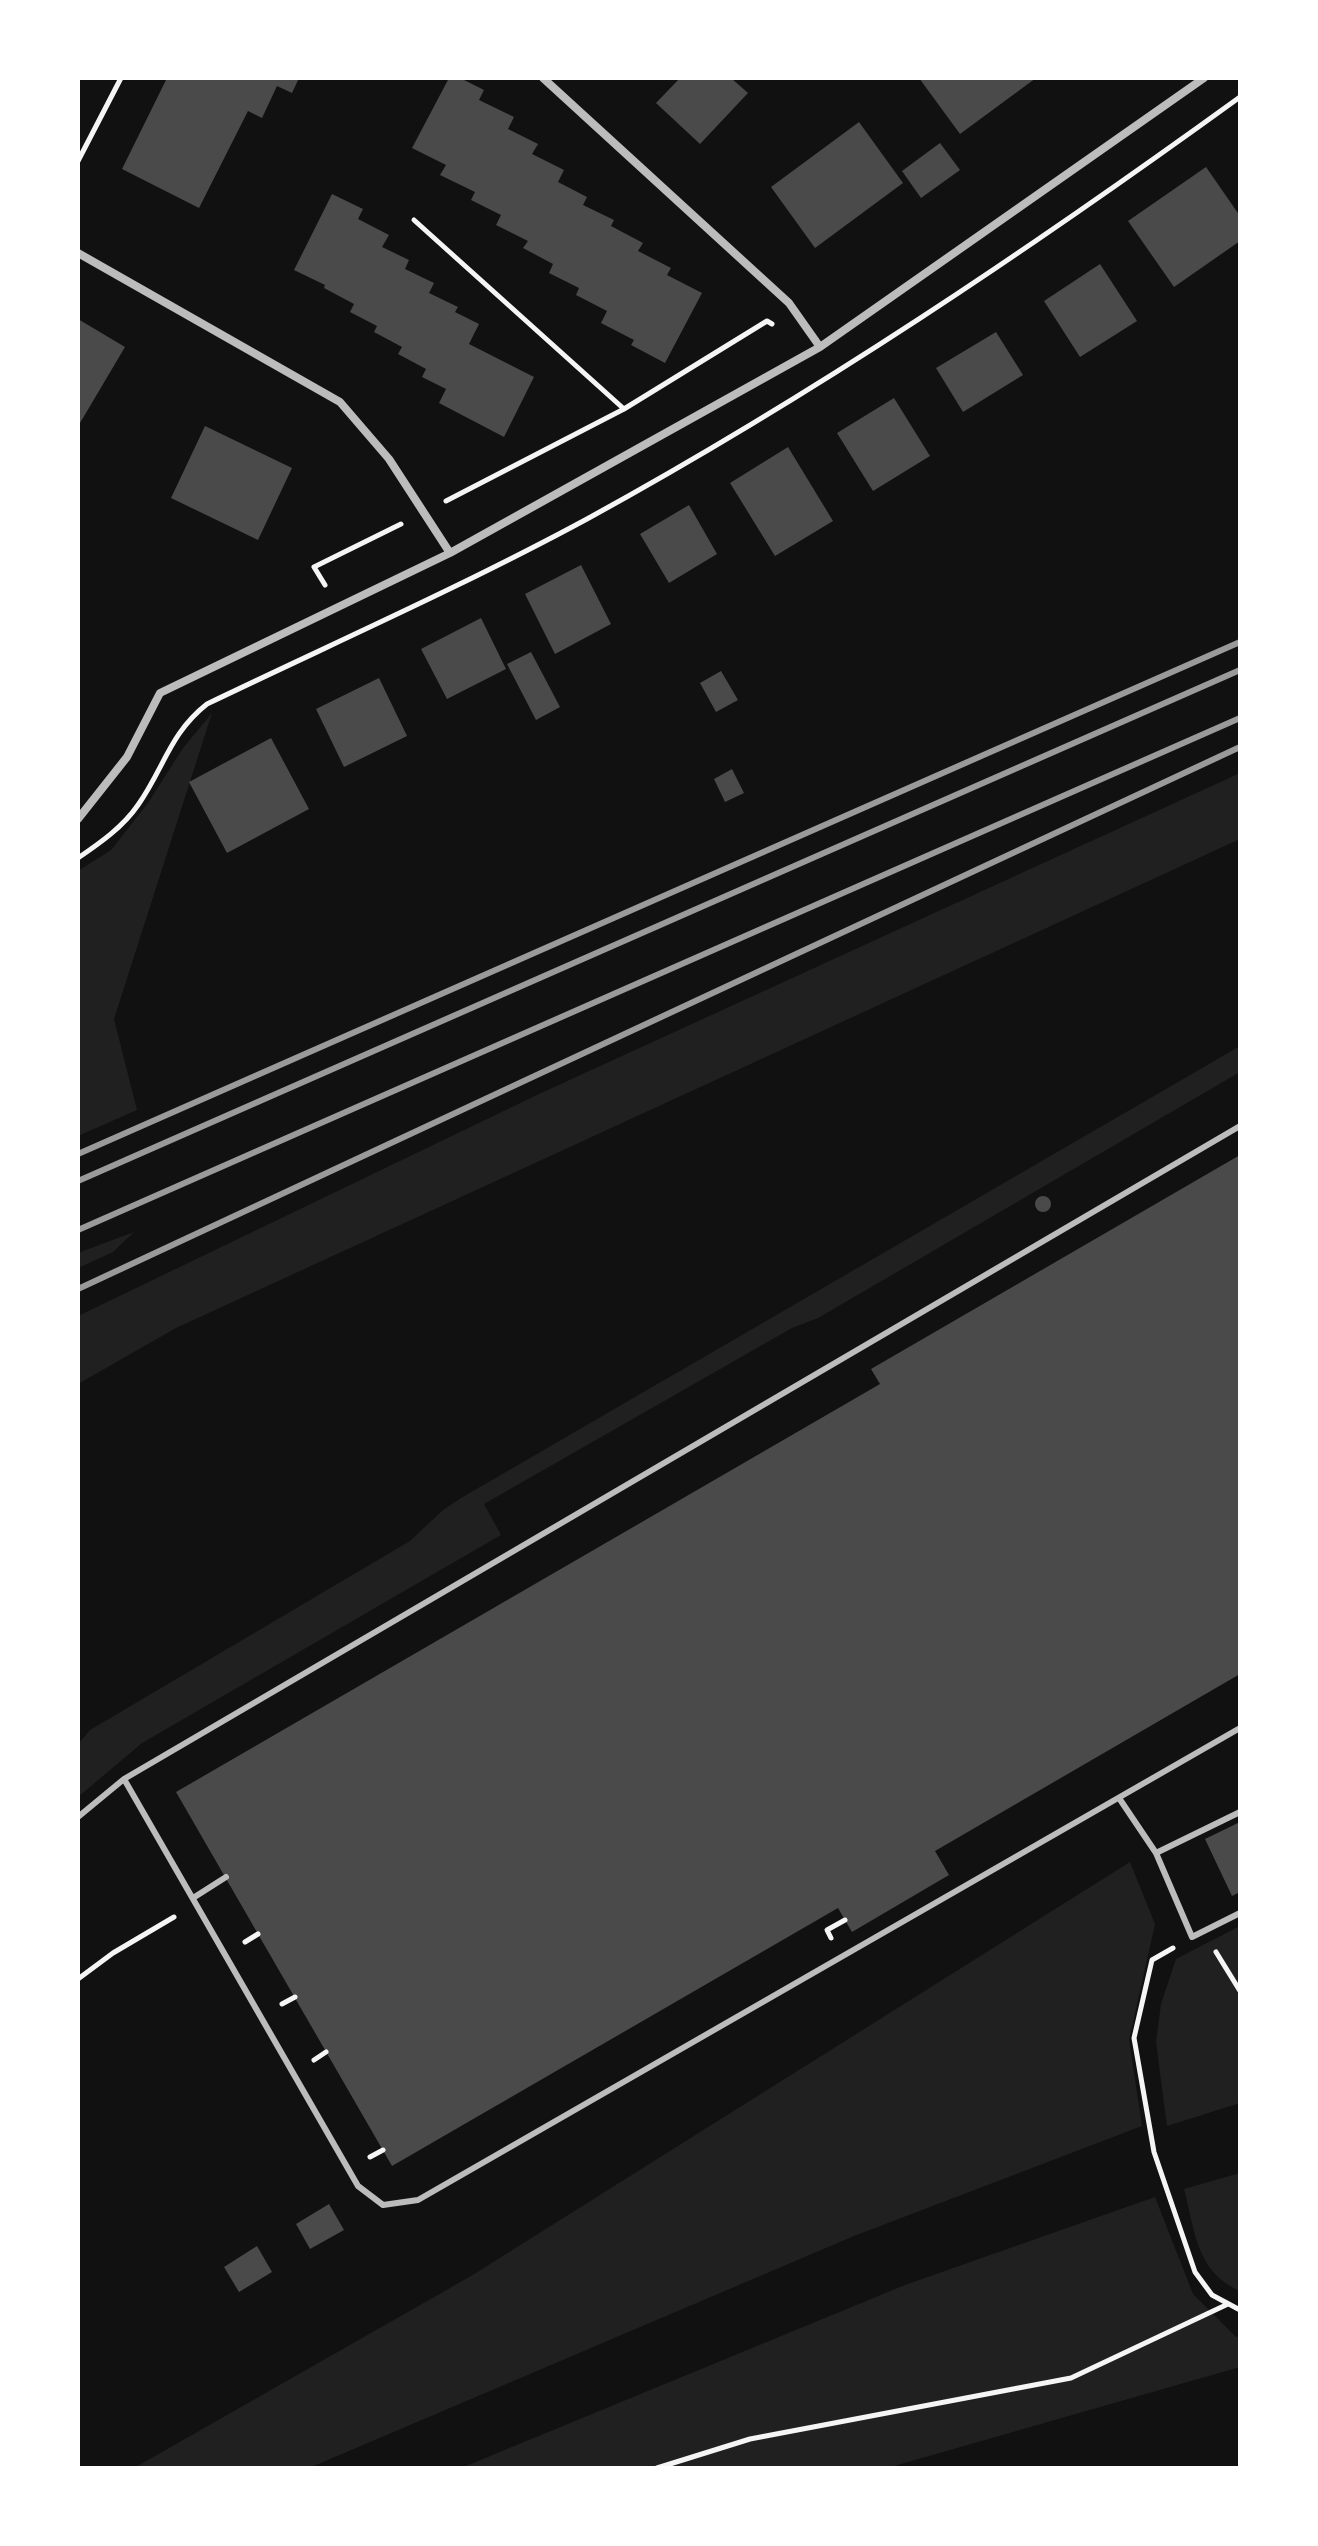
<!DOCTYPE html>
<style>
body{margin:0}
#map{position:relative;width:1318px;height:2546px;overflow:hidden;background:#111;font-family:Inter,sans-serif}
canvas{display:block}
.frame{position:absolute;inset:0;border:80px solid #fff;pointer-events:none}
</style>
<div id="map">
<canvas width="1318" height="2546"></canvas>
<div class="frame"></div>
</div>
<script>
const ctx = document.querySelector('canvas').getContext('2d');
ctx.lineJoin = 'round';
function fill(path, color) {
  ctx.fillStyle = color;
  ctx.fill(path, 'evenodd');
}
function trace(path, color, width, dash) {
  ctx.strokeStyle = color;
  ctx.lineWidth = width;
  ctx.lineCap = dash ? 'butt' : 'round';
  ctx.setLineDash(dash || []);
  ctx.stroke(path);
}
fill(new Path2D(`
 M212 713 114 1019 137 1110 78 1136V871L111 850 148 803 183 748Z
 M1240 773V839L176 1328 78 1384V1316L539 1094Z
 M1240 1046V1072L818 1318 792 1328 484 1504 501 1535 142 1743 78 1797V1744L90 1730 410 1541 443 1510 461 1498Z
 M134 1232 113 1252 78 1268V1253Z
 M1130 1862 1155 1924 1129 2040 1142 2126 854 2236 309 2468H134L471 2276Z
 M1240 1926V2103L1167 2126 1156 2042 1161 2004 1176 1959Z
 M1240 2173V2291C1196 2272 1195 2231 1184 2189Z
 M1155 2197 1193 2294 1236 2337H1240V2367L887 2468H461L905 2285Z`), '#202020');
fill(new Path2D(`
 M167 78H299L292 93 277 86 262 118 248 111 199 208 122 169Z
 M449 78H460L484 90 479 100 514 117 508 129 538 144 532 154 564 170 558 182 587 197 583 205 614 220 611 226 643 243 638 251 671 268 667 275 702 293 665 363 631 345 634 340 601 323 607 311 576 295 579 288 549 273 553 264 523 248 528 241 496 225 501 215 471 200 475 192 440 175 446 165 412 148Z
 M680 78H731L748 93 700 144 656 103Z
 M919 78H1036L960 134Z
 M859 122 903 183 815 248 771 187Z
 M940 143 960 170 921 198 902 171Z
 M1206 167 1240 216V241L1174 287 1128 221Z
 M332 194 363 209 358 219 389 235 382 247 409 260 405 269 434 283 429 293 458 307 455 312 479 324 469 344 534 377 504 437 439 403 446 389 422 377 426 369 398 354 402 347 374 332 377 326 350 312 354 304 324 288 325 285 294 270Z
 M1100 264 1137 321 1080 357 1044 301Z
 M78 319 125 347 80 423 78 421Z
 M996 332 1023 375 963 412 936 368Z
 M894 398 930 456 873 491 837 433Z
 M205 426 292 468 258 540 171 498Z
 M788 447 833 521 775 556 730 483Z
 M689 505 717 554 669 583 640 534Z
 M581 565 611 624 555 654 525 594Z
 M481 618 506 669 447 699 421 649Z
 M531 652 560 707 536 720 507 664Z
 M721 671 738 700 716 712 700 683Z
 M379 678 407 736 344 767 316 709Z
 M271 738 309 809 227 853 189 782Z
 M732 769 744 793 725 802 714 779Z
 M1240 1155V1674L935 1851 949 1875 852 1932 838 1908 392 2166 176 1792 880 1384 871 1369Z
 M1035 1204a8 8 0 1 1 16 0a8 8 0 1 1-16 0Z
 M1240 1822V1892L1232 1896 1205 1839Z
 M329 2204 344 2230 310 2249 296 2224Z
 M257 2246 272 2272 239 2292 224 2267Z`), '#4a4a4a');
trace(new Path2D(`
 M78 161 121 78
 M414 220 624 409
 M446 501 624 409 767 321 772 324
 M325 585 314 567 401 524
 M78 858C100 843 123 827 138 805 164 768 170 733 207 704 334 643 463 586 587 519 815 394 1030 249 1240 97
 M831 1938 827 1930 845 1920
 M245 1942 258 1934
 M1173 1948 1152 1960 1134 2038 1154 2152 1195 2272 1212 2295 1240 2310
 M1216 1952 1240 1991
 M78 1979 113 1953 174 1917
 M282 2004 295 1997
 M314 2060 326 2052
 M370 2157 383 2150
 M657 2468 750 2439 1071 2378 1228 2304`), '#f5f5f5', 5);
trace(new Path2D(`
 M124 1779 358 2186 383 2205 418 2200 1240 1728
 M1119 1798 1156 1853 1192 1937 1240 1913
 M78 1817 124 1779 1240 1126
 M1156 1853 1240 1812
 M193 1898 226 1877`), '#bcbcbc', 6);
trace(new Path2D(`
 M543 78 789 303 820 347
 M78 253 340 402 389 459 450 553
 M78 819 127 757 160 693 450 553 820 347 1204 78`), '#bcbcbc', 8);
trace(new Path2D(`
 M78 1154 1240 642
 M78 1181 1240 670
 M78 1230 1240 718
 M78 1289 1240 747`), '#9a9a9a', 6);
</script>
